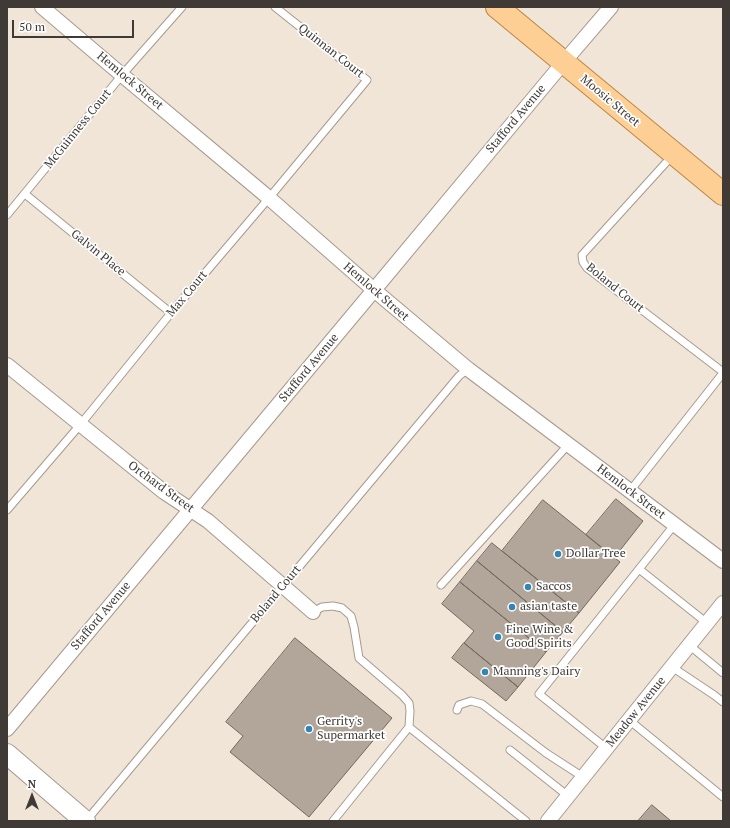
<!DOCTYPE html>
<style>
body{margin:0}
#map{position:relative;width:730px;height:828px;overflow:hidden;background:#f1e5d8;font-family:"PT Serif",serif}
canvas{display:block}
.frame{position:absolute;inset:0;border:8px solid #3f3a35;pointer-events:none}
.north{position:absolute;left:12px;top:776px;width:40px;height:40px;-webkit-text-stroke:3px #fff;paint-order:stroke;rotate:0deg;font-size:11px;font-weight:700;line-height:16px;text-align:center;color:#3f3a35}
.north::after{content:'';display:block;margin:auto;width:14px;height:18px;background:#3f3a35;clip-path:polygon(50% 0,100% 100%,50% 72%,0 100%)}
.scale{position:absolute;left:12px;top:20px;width:122px;height:18px;box-sizing:border-box;border:2px solid #3f3a35;border-top:0;padding-left:5px;font-size:12px;line-height:14px;white-space:nowrap;color:#3f3a35;-webkit-text-stroke:3px #fff;paint-order:stroke}
</style>
<div id="map">
<canvas width="730" height="828"></canvas>
<div class="frame"></div>
<div class="north">N</div>
<div class="scale">50 m</div>
</div>
<script>
const ctx = document.querySelector('canvas').getContext('2d');
ctx.lineJoin = 'round';
function fill(path, color) {
  ctx.fillStyle = color;
  ctx.fill(path, 'evenodd');
}
function trace(path, color, width, dash) {
  ctx.strokeStyle = color;
  ctx.lineWidth = width;
  ctx.lineCap = dash ? 'butt' : 'round';
  ctx.setLineDash(dash || []);
  ctx.stroke(path);
}
function drawText(font, color, halo, rows, align = 'center') {
  ctx.font = font + ' "PT Serif",serif';
  ctx.lineWidth = 3.5;
  ctx.setLineDash([]);
  ctx.textBaseline = 'middle';
  ctx.strokeStyle = halo;
  ctx.fillStyle = color;
  for (const [text, x, y, turn = 0] of rows) {
    ctx.save();
    ctx.translate(x, y);
    ctx.rotate((+turn || 0) * Math.PI / 180);
    ctx.textAlign = isNaN(turn) ? turn : align;
    if (halo) ctx.strokeText(text, 0, 0);
    ctx.fillText(text, 0, 0);
    ctx.restore();
  }
}
const building = new Path2D(`
 M616 499 643 521 614 558 586 535Z
 M543 500 620 562 579 613 502 551Z
 M492 543 579 613 563 632 477 561Z
 M477 561 563 632 546 652 460 582Z
 M460 582 546 652 518 687 464 643 474 631 442 604Z
 M295 638 392 718 309 817 230 752 243 736 226 722Z
 M464 643 518 687 506 701 452 658Z
 M652 805 671 821H638Z`);
fill(building, '#b2a69b');
trace(building, '#71675c', 1);
const service = new Path2D(`
 M672 156 582 255 583 262 587 268 723 372
 M25 194 171 313
 M7 215 122 75 182 7
 M630 491 723 373
 M7 510 80 425 171 313 269 198 367 80 275 7
 M639 569 675 524
 M441 585 568 445
 M313 612 322 607 333 606 342 608 351 616 354 627 359 658 402 695 409 703 410 711 409 727
 M689 645 723 673
 M672 667 714 695 723 702
 M457 710 459 705 471 701 482 704 546 753 583 777
 M629 720 723 797
 M606 748 539 694 639 569 707 623
 M510 750 568 796
 M86 821 459 376 468 369
 M333 821 409 727 526 821`);
const minor = new Path2D(`
 M42 7 122 75 269 198 374 290 468 369 723 561
 M7 365 164 492 208 521 313 612
 M7 729 374 290 563 63 611 7
 M548 821 723 603`);
const secondary = new Path2D(`
 M7 754 85 821`);
const primary = new Path2D(`
 M497 7 723 194`);
trace(service, '#a69a8f', 9);
trace(minor, '#a69a8f', 16);
trace(secondary, '#a69a8f', 22);
trace(primary, '#bb8644', 24);
trace(service, '#fff', 7);
trace(minor, '#fff', 14);
trace(secondary, '#fff', 20);
trace(primary, '#fecf94', 22);
for (const [x, y, r, color] of [
 [558,554,4,"#3285b5"],
 [528,587,4,"#3285b5"],
 [512,607,4,"#3285b5"],
 [498,637,4,"#3285b5"],
 [485,672,4,"#3285b5"],
 [309,729,4,"#3285b5"]
]) {
  const dot = new Path2D();
  dot.arc(x, y, r, 0, 2 * Math.PI);
  ctx.fillStyle = color;
  ctx.fill(dot);
  trace(dot, '#fff', 1.5);
}
drawText('12px', '#3f3a35', '#fff', [
 ["Quinnan Court",331,51,38],
 ["Hemlock Street",130,81,40],
 ["Moosic Street",610,101,40],
 ["Stafford Avenue",516,119,-50],
 ["McGuinness Court",78,129,-51],
 ["Galvin Place",98,253,39],
 ["Boland Court",615,288,39],
 ["Hemlock Street",376,292,41],
 ["Max Court",187,294,-50],
 ["Stafford Avenue",309,368,-50],
 ["Orchard Street",161,487,36],
 ["Hemlock Street",631,492,37],
 ["Boland Court",276,594,-50],
 ["Stafford Avenue",101,616,-50],
 ["Meadow Avenue",636,712,-51]
]);
drawText('12px', '#3f3a35', '#fff', [
 ["Dollar Tree",566,554],
 ["Saccos",536,587],
 ["asian taste",520,607],
 ["Fine Wine &",506,630],
 ["Good Spirits",506,644],
 ["Manning's Dairy",493,672],
 ["Gerrity's",317,722],
 ["Supermarket",317,736]
], 'left');
</script>
